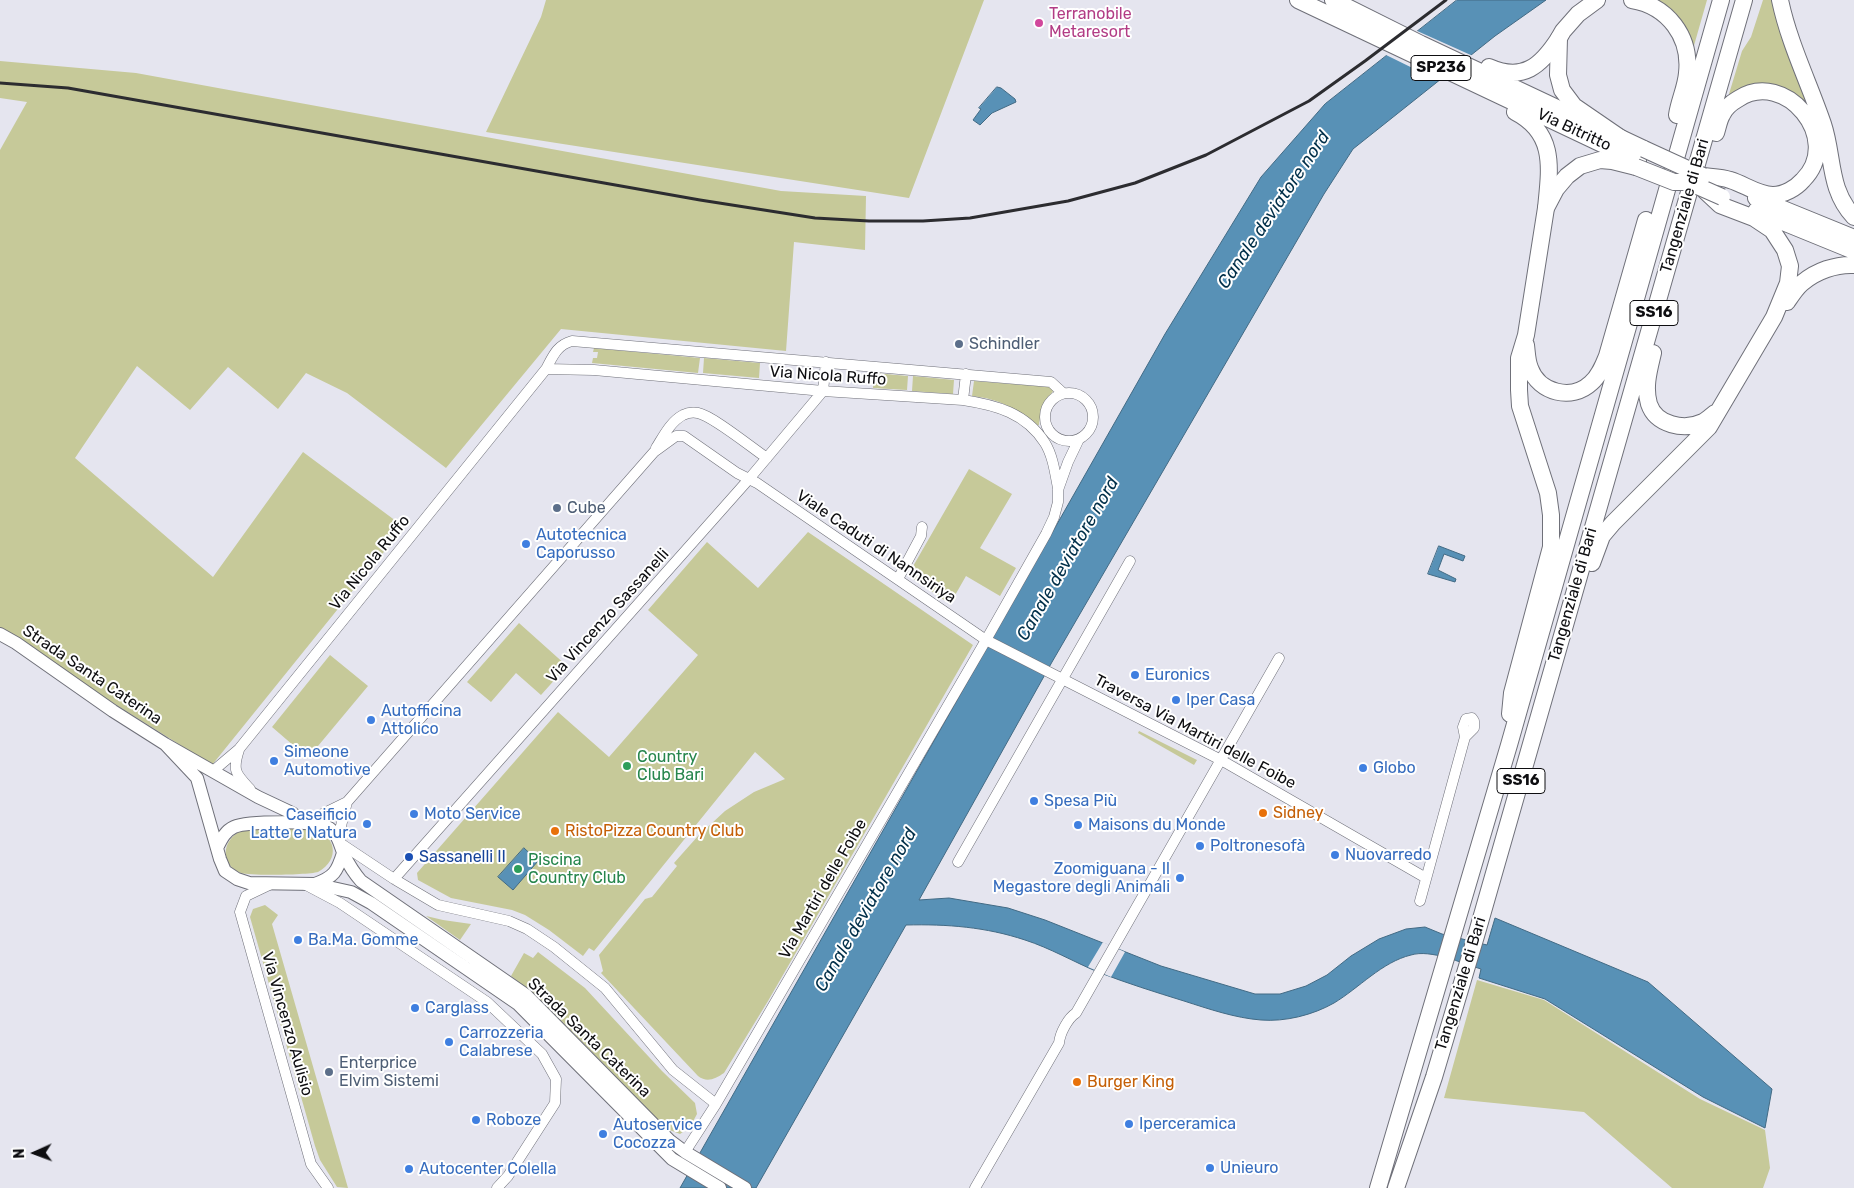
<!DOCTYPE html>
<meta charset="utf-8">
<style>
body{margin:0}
#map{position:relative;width:1854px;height:1188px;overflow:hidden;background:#e5e5ef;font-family:Rubik,sans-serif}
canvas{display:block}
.north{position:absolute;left:10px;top:1128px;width:50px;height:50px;-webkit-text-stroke:4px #fff;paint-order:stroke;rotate:268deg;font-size:14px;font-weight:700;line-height:20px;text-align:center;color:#0e0e11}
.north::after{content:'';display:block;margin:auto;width:18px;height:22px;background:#0e0e11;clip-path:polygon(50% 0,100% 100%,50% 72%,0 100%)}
</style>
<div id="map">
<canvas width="1854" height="1188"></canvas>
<div class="north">N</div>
</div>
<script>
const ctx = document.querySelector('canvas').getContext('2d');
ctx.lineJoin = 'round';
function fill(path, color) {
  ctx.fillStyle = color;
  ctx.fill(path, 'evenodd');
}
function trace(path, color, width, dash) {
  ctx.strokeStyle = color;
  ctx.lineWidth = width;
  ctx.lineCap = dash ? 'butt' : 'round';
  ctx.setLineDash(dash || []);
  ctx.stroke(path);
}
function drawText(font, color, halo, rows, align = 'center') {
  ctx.font = font + ' Rubik,sans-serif';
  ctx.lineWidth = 4;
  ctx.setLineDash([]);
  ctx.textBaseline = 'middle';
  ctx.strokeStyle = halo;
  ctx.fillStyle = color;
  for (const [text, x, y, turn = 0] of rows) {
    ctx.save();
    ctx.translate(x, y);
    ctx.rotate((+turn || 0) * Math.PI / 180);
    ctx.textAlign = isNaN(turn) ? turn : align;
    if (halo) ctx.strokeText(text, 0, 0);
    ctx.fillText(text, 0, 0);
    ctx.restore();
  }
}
fill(new Path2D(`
 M546 0H984L909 198 486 132 541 17Z
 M1653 0H1707L1693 49Z
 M1763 0H1774L1814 114 1801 102 1729 94 1742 51 1751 37Z
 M0 61 136 73 781 191 866 196 865 250 794 242 786 351 561 329 446 468 347 393 306 373 278 409 228 367 190 410 137 366 75 458 213 577 303 452 404 527 212 765 0 632V150L27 102 0 98Z
 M594 348 700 358 698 373 592 363 593 358H597L598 352H593Z
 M704 358 760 363 759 378 703 373Z
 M874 373 908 376 907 390 873 388Z
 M913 376 954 380 953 394 912 391Z
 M974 381 1050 387 1054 390C1042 405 1042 405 1039 425L1037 426C1015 408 1000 399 972 396Z
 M969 469 1012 494 980 548 1016 568 1000 596 966 576 950 604 908 575Z
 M808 532 973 645 768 1001 724 1073C715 1079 707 1083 698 1076L601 973 603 971 599 955 645 899 652 897 677 866 674 863 698 836 725 811 754 792 785 779 755 752 594 951 589 948 583 956 549 930 525 915 512 910 451 898 418 880 417 873 558 712 609 757 698 655 648 610 707 542 758 588Z
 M519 623 567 666 541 695 516 673 491 702 467 682Z
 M330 655 368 686 308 758 272 727Z
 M1139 731 1197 760 1194 765 1138 733Z
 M312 828C336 835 341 859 318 872 308 875 250 876 241 873 216 863 224 834 247 829Z
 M265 905 278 915 272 924 348 1188 337 1187 320 1160 315 1146 250 917 253 909Z
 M426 916 443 920 471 924 460 940Z
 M538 952 585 988 662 1071 695 1103 697 1114 690 1127 680 1134 667 1129 542 1001 511 976 524 953 533 958Z
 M1477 980 1544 1000 1700 1099 1765 1130 1770 1168 1763 1188H1672L1584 1112 1444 1098Z`), '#c6c999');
const water = new Path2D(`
 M1457 0H1546L1495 36 1353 149 1324 194 1052 662 919 900 949 898 1008 908 1045 920 1161 966 1255 994H1280L1306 986 1327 975 1351 956 1379 939 1406 929 1425 927 1442 934 1487 945 1495 918 1648 982 1772 1089 1765 1128 1703 1097 1545 999 1479 978 1481 969C1461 963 1431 949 1411 955 1382 962 1359 988 1334 1003 1313 1015 1285 1022 1261 1020 1235 1018 1209 1009 1184 1001 1155 992 1126 983 1098 972 1074 962 1050 948 1025 940 986 927 947 924 906 925L756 1188H680L1165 334 1261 177 1325 104Z
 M997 87 1001 88 1015 99 1016 102 992 113 980 125 973 120 981 109 979 108Z
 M1439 546 1465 556 1463 561 1444 554 1438 570 1456 579 1455 582 1428 574Z
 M524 848 538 861 513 890 498 877Z`);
fill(water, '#5891b6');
trace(water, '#426a84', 1);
fill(new Path2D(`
 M1415 30 1473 56 1441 82 1384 54Z
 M1103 942 1125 952 1111 977 1088 967Z`), '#e5e5ef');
const minor = new Path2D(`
 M546 369 594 370 823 391 963 400C996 405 1026 413 1045 443 1053 456 1055 473 1058 488
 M1045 417a24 24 0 1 1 48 0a24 24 0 1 1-48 0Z
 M963 400 966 374
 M656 448C663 437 670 422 683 415 687 413 693 412 698 413 713 416 752 448 767 458
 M898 579 921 536 922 527
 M239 750C232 771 236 774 250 789
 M213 771 239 749 546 369C553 356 557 345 572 341L1051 382 1063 393
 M304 823 347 802 654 452 676 436H684L737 473 757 483 986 640 1221 760 1426 878
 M338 838 347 802
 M340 843 394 879 438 905 509 921 527 929 554 947 605 988 673 1070 716 1104
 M958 862 1130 561
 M394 879 749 479 823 391 826 362
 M269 885 246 896 240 912 311 1164 328 1188
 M306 885 340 903 487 1002 542 1054 556 1079 555 1103 508 1176 497 1188
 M1420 901 1465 737 1463 727 1466 719 1472 718 1474 721V728L1465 737
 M685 1152 716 1104 986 640 1046 534 1054 517 1058 502V490L1068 462 1079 439
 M975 1188 1059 1043C1060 1033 1068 1018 1076 1013L1279 658`);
const tertiary = new Path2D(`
 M0 634 16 643 113 711 165 744 258 797 292 813 303 823
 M165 744 197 778 220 859 225 871 237 879 249 883 315 884 351 892 371 903 518 1004 672 1159 720 1188
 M217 848C221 840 225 831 234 827 247 821 317 820 329 828 339 835 340 846 344 855 349 865 354 873 361 881L526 995 669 1140 685 1152 745 1188
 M315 884C334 877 337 872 343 853`);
const primary = new Path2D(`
 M1298 0 1638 161
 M1333 0 1421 44 1644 149
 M1489 67C1523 82 1541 66 1559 38
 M1515 112C1556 133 1550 168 1546 208`);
const trunk = new Path2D(`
 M1597 0 1578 14 1563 31 1559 38 1558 75 1562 90 1574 106 1625 141
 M1632 0C1668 6 1691 37 1687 73 1686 87 1679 101 1677 115
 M1780 0C1789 43 1809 83 1823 124 1834 157 1828 189 1854 217
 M1703 176C1712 177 1722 177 1730 180 1744 184 1758 195 1773 195 1784 195 1796 188 1803 180 1844 139 1785 68 1738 99 1731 103 1725 108 1722 115 1719 120 1718 127 1716 133
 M1756 198 1854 238
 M1756 211 1854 251
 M1787 302C1791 296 1796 288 1802 283 1816 271 1836 264 1854 265
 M1526 345C1527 353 1527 361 1530 368 1539 393 1572 401 1591 383 1599 376 1603 366 1607 356L1646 220
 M1653 353C1649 370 1644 387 1649 404 1656 425 1684 431 1703 422 1707 420 1711 416 1715 413
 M1592 563 1602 536 1613 523 1709 427 1774 317 1788 283 1790 266 1785 250 1772 230 1754 218 1720 205 1705 191
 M1510 714 1512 693 1551 547V515L1548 493 1520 406 1519 390V358L1526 335 1546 208 1556 189 1567 176 1580 166 1600 160 1612 161 1636 167
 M1378 1188 1509 745 1721 0
 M1396 1188 1434 1077 1476 936 1744 0`);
trace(minor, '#6f7079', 11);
trace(tertiary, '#6f7079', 14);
trace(primary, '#6f7079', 18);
trace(trunk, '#6f7079', 18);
trace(minor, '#fff', 10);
trace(tertiary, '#fff', 12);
trace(primary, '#fff', 16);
trace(trunk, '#fff', 16);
trace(new Path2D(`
 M0 83 68 88 700 200 815 218 869 221H923L970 218 1068 201 1135 183 1206 155 1309 101 1365 61 1446 0`), '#2c2c30', 3);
const primaryBridge = new Path2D(`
 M1644 149 1703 176`);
const trunkBridge = new Path2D(`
 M1636 167 1674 182H1688L1722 197`);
trace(primaryBridge, '#6f7079', 18, []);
trace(trunkBridge, '#6f7079', 18, []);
trace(primaryBridge, '#fff', 16);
trace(trunkBridge, '#fff', 16);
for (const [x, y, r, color] of [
 [1039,23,5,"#d1479c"],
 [959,344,5,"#5c6f8a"],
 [557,508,5,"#5c6f8a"],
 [526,544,5,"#3f7fe0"],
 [1135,675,5,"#3f7fe0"],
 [1176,700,5,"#3f7fe0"],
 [371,720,5,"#3f7fe0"],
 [274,761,5,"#3f7fe0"],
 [627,766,5,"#2e9e5b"],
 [1363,768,5,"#3f7fe0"],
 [1034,801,5,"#3f7fe0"],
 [1263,813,5,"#e8710a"],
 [414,814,5,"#3f7fe0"],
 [367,824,5,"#3f7fe0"],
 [1078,825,5,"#3f7fe0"],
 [555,831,5,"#e8710a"],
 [1200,846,5,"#3f7fe0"],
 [1335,855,5,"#3f7fe0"],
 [409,857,5,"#1a4fb4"],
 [518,869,5,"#2e9e5b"],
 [1180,878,5,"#3f7fe0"],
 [298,940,5,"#3f7fe0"],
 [415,1008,5,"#3f7fe0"],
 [449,1042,5,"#3f7fe0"],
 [329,1072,5,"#5c6f8a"],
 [1077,1082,5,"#e8710a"],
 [476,1120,5,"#3f7fe0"],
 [1129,1124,5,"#3f7fe0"],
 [603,1134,5,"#3f7fe0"],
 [1210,1168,5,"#3f7fe0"],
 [409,1169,5,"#3f7fe0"]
]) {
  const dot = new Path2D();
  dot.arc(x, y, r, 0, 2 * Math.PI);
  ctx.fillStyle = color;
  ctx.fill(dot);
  trace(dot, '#fff', 2);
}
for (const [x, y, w] of [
 [1441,68,60],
 [1654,313,48],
 [1521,781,48]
]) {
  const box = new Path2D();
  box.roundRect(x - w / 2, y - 12.5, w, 25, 4);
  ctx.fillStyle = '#fff';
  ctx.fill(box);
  trace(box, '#0e0e11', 1);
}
drawText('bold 15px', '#0e0e11', null, [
 ["SP236",1441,68],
 ["SS16",1654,313],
 ["SS16",1521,781]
]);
drawText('16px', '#b23c85', '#fff', [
 ["Terranobile",1049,14],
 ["Metaresort",1049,32]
], 'left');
drawText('16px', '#0e0e11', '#fff', [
 ["Via Bitritto",1574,130,25],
 ["Tangenziale di Bari",1685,206,-74],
 ["Via Nicola Ruffo",828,376,4],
 ["Viale Caduti di Nannsiriya",876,547,34],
 ["Via Nicola Ruffo",370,563,-51],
 ["Tangenziale di Bari",1573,595,-74],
 ["Via Vincenzo Sassanelli",608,616,-48],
 ["Strada Santa Caterina",92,675,34],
 ["Traversa Via Martiri delle Foibe",1195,732,28],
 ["Via Martiri delle Foibe",823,889,-60],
 ["Tangenziale di Bari",1461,984,-73],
 ["Via Vincenzo Aulisio",287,1024,74],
 ["Strada Santa Caterina",589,1038,44]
]);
drawText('16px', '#4e5e75', '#fff', [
 ["Schindler",969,344],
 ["Cube",567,508],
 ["Enterprice",339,1063],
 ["Elvim Sistemi",339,1081]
], 'left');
drawText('16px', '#366cbe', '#fff', [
 ["Autotecnica",536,535],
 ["Caporusso",536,553],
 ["Euronics",1145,675],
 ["Iper Casa",1186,700],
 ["Autofficina",381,711],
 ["Attolico",381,729],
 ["Simeone",284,752],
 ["Automotive",284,770],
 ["Globo",1373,768],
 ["Spesa Più",1044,801],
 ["Moto Service",424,814],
 ["Caseificio",357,815,"right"],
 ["Latte e Natura",357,833,"right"],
 ["Maisons du Monde",1088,825],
 ["Poltronesofà",1210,846],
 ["Nuovarredo",1345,855],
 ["Zoomiguana - Il",1170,869,"right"],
 ["Megastore degli Animali",1170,887,"right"],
 ["Ba.Ma. Gomme",308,940],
 ["Carglass",425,1008],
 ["Carrozzeria",459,1033],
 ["Calabrese",459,1051],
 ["Roboze",486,1120],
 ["Iperceramica",1139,1124],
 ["Autoservice",613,1125],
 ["Cocozza",613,1143],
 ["Unieuro",1220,1168],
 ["Autocenter Colella",419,1169]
], 'left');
drawText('16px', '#27864d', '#fff', [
 ["Country",637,757],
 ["Club Bari",637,775],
 ["Piscina",528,860],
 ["Country Club",528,878]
], 'left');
drawText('16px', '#c56008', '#fff', [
 ["Sidney",1273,813],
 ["RistoPizza Country Club",565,831],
 ["Burger King",1087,1082]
], 'left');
drawText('16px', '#164399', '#fff', [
 ["Sassanelli II",419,857]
], 'left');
drawText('italic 18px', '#002f49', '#fff', [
 ["Canale deviatore nord",1274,210,-56],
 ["Canale deviatore nord",1068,559,-60],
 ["Canale deviatore nord",866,910,-60]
]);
</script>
